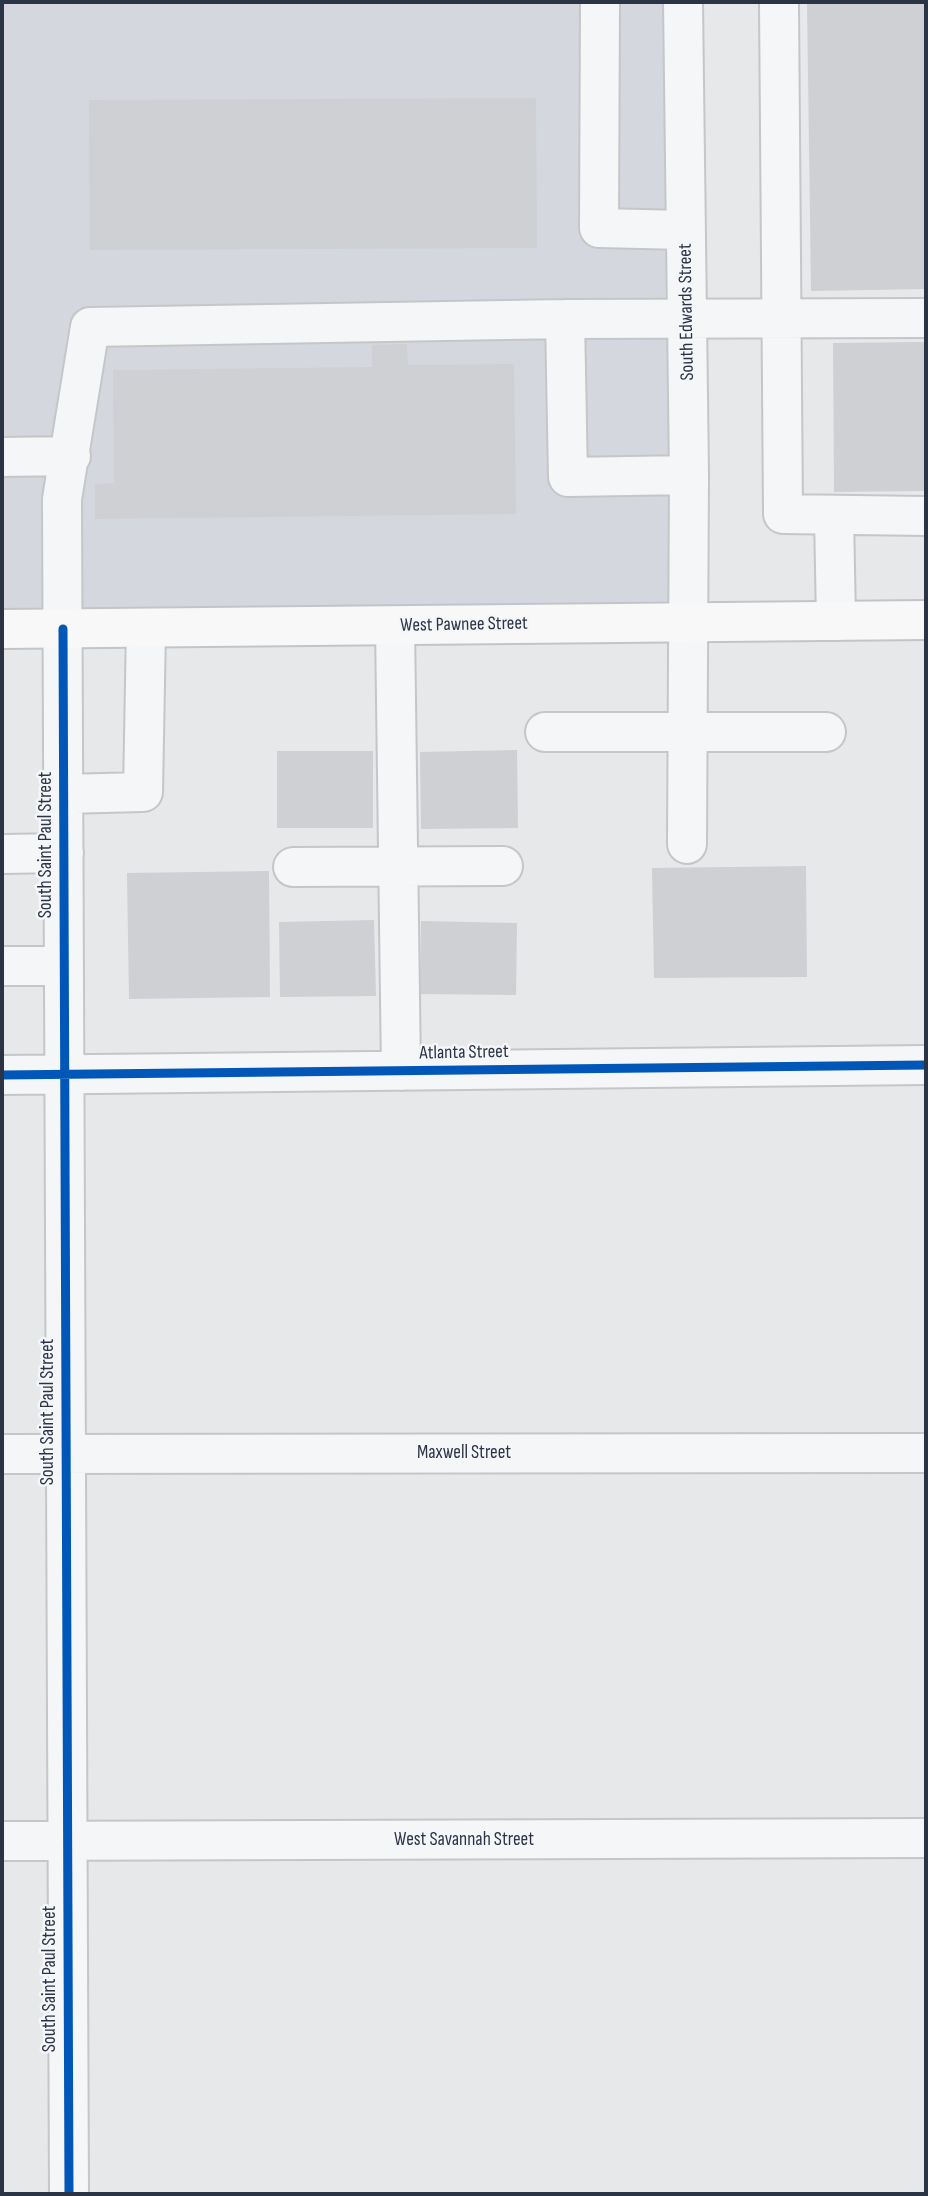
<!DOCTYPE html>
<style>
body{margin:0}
#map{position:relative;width:928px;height:2196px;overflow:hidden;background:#e6e8ea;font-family:"Sofia Sans Condensed",sans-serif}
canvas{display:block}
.frame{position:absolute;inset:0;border:4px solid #2b3445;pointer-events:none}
</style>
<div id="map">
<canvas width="928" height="2196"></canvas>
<div class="frame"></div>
</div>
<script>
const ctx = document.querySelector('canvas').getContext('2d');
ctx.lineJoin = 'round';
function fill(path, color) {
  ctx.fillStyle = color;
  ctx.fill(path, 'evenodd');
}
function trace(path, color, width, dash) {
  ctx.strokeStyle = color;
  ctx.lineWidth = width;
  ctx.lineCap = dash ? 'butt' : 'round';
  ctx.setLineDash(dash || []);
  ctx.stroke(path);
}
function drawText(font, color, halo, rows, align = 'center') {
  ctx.font = font + ' "Sofia Sans Condensed",sans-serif';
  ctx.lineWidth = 5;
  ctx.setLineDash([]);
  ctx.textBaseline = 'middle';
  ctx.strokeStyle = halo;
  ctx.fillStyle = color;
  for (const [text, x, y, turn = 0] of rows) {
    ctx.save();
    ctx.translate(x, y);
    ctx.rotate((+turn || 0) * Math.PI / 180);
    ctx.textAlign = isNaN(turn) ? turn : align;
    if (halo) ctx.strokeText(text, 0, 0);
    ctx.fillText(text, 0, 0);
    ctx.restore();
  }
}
fill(new Path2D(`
 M2 2H681L688 622 2 627Z`), '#d4d7dd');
fill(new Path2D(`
 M807 2H926V289L811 291Z
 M536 98 537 248 90 250 89 100Z
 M924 342 926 491 834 492 833 343Z
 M407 344 408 365 514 364 516 514 95 519V484L114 483 113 370 372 367V345Z
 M517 750 518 828 421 829 420 752Z
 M277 751H373V828H277Z
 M806 866 807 977 654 978 652 868Z
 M269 871 270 997 129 999 127 873Z
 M374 920 376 996 280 997 279 922Z
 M421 921 517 923 516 995 420 994Z`), '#ced0d3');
const minor = new Path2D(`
 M600 2 599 228 685 230
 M683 2 689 475 687 844
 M779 2 783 514 926 516
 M565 319 568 477 689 475
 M2 457 71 456
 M834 515 836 621
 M395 626 401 1071
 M545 732H826
 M64 794 143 792 146 628
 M2 854 64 853
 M293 867 503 866
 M2 966H64
 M2 1075 926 1065
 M2 1454 926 1453
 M2 1841 926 1838
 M69 2194 62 499 90 327 565 319 926 318`);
const major = new Path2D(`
 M2 629 926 620`);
trace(minor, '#c4c6c8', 42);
trace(major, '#c2c5c8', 42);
trace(minor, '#f5f6f7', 38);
trace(major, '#f8f8f8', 38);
trace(new Path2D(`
 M63 629 69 2194
 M2 1075 926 1065`), '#0057b8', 9);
drawText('19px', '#2b3445', '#f4f6f9', [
 ["South Edwards Street",687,312,-91],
 ["West Pawnee Street",464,625,-1],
 ["South Saint Paul Street",46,845,-90],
 ["Atlanta Street",464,1053,-1],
 ["South Saint Paul Street",48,1412,-90],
 ["Maxwell Street",464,1453],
 ["West Savannah Street",464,1840],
 ["South Saint Paul Street",50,1979,-90]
]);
</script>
